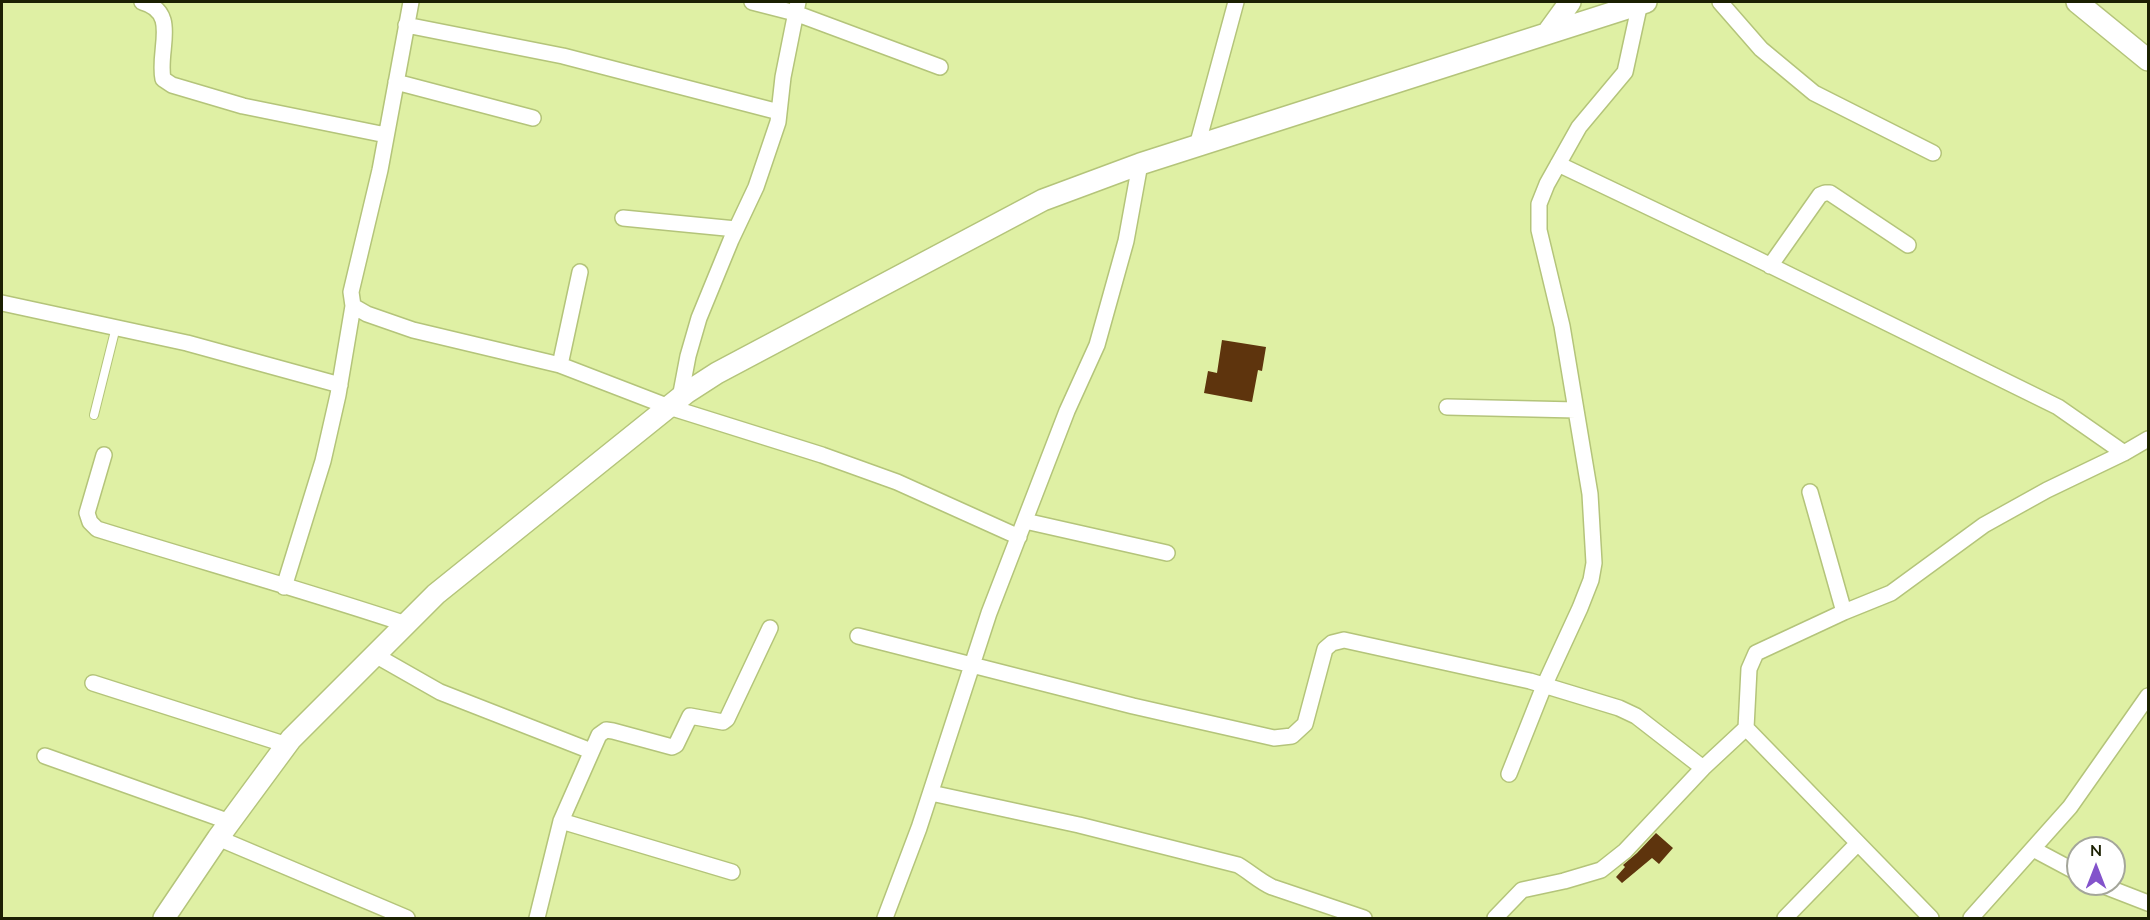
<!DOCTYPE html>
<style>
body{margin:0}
#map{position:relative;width:2150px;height:920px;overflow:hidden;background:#dff0a4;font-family:Mulish,sans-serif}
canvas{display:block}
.frame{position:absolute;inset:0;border:3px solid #1b2002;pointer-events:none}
.north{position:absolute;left:2066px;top:836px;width:60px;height:60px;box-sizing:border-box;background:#fff;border:2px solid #a4a69a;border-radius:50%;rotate:0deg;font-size:16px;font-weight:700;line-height:24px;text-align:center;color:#1b2002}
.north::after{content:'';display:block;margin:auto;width:21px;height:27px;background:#8353cb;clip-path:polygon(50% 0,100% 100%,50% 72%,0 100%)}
</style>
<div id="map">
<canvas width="2150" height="920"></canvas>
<div class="frame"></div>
<div class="north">N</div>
</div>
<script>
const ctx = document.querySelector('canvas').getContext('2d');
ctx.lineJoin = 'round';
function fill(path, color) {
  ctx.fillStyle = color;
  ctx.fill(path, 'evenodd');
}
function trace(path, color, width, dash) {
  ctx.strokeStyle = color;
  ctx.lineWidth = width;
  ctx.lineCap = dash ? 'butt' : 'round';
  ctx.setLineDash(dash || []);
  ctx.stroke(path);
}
fill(new Path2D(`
 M1222 340 1266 347 1262 371 1258 370 1252 402 1204 393 1208 371 1217 373Z
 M1656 833 1673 848 1659 864 1652 858 1622 883 1616 877 1625 867 1623 865 1637 853Z`), '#5e340d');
const lane = new Path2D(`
 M94 415 116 327`);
const street = new Path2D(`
 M142 2C180 12 157 50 163 79L172 85 243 106 386 135
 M411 2 380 170 351 292 353 306 367 314 413 330 560 365 669 407 822 455 897 482 1019 537
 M752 2 795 13 940 67
 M1720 2 1761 49 1814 93 1933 153
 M406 25 563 56 779 112
 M396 82 533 118
 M1197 146 1236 2
 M1558 164 1749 255 2058 407 2124 453
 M623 218 736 229
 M1770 266 1820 195 1825 193H1830L1908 245
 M2 303 187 343 340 385
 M560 365 580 272
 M680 398 688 356 699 318 731 240 756 187 778 122 783 77 798 2
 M1447 407 1576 410
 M104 455 87 513 90 522 97 529C200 561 304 590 406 624
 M1810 492 1844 612
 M1025 521 1167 553
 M284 587 323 461 338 395 353 306
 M858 636 1133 706 1274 738 1292 736 1305 724 1325 649 1332 643 1344 640 1530 681 1619 708 1636 716 1703 768
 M375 655 440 692 591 751
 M93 683 287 745
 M1746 728 1931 918
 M45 756 230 822
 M1509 774 1544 686 1580 608 1591 580 1594 563 1590 494 1562 326 1539 230V204L1547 184 1579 127 1625 72 1640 3
 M931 793 1079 825 1238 865C1250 872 1259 881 1272 887L1364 918
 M561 821 732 872
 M218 838 407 918
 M2033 849 2078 873
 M2099 884 2148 903
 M537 918 561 821 599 735 606 730 613 731 672 747 676 745 690 716 723 722 727 719 770 628
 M885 918 919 828 989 613 1067 411 1097 345 1126 241 1140 164
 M1495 918 1522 890 1564 881 1601 870 1625 851 1703 768 1746 728 1749 669 1756 653 1844 612 1891 593 1984 525 2047 490 2124 453 2148 439
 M1785 918 1858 843
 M1971 918 2070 807 2148 696`);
const secondary = new Path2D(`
 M2077 2 2148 60
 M1549 31 1570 2
 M164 918 218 838 291 739 436 594 686 393 717 373 1043 200 1140 164 1646 2`);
trace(lane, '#b4c47a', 10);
trace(street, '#b4c47a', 18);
trace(secondary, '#b4c47a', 24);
trace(lane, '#fff', 8);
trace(street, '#fff', 15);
trace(secondary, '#fff', 21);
</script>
